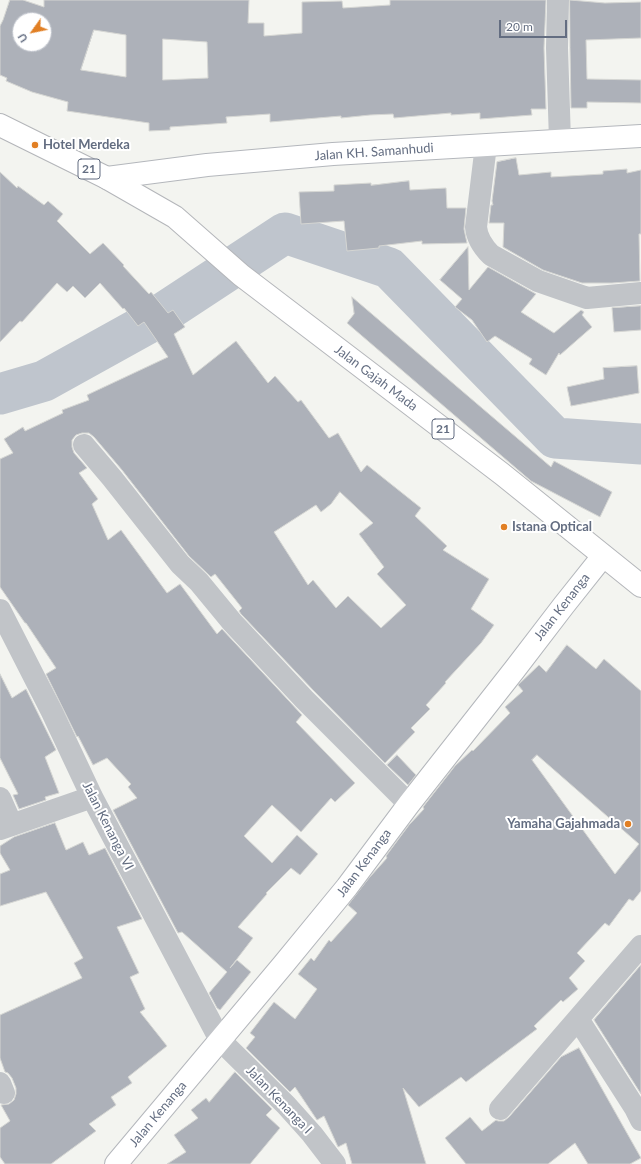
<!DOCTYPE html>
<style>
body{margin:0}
#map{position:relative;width:641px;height:1164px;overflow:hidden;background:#f3f4f0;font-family:Lato,sans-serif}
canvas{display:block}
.north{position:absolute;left:12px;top:12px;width:40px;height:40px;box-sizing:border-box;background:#fff;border:1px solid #c1c5cd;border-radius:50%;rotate:237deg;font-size:11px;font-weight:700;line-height:16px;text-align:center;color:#636d81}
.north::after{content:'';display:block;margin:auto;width:14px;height:18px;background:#e17f24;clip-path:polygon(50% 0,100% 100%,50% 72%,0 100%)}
.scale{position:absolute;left:499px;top:20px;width:68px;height:18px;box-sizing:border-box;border:2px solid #636d81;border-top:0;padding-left:5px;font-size:12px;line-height:14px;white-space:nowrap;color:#636d81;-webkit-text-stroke:3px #fff;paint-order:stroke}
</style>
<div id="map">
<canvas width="641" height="1164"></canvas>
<div class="north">U</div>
<div class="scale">20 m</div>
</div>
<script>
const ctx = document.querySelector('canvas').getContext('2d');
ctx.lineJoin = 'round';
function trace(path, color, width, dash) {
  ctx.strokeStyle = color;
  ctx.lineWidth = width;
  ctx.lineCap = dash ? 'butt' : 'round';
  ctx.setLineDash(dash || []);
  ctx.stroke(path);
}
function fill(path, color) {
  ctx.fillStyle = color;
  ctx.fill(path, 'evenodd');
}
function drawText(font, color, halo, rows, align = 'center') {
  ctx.font = font + ' Lato,sans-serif';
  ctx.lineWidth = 4;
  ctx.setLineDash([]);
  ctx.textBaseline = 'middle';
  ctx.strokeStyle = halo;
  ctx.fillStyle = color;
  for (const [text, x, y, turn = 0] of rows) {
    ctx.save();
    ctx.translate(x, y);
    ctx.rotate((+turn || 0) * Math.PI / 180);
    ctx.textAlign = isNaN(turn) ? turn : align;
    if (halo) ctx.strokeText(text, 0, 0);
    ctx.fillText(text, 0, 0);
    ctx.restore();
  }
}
trace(new Path2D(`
 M0 394 44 381 145 325 285 233 389 268 555 438 641 444`), '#bfc5cd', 41);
const building = new Path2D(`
 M10 0H23L44 7V0H249L248 23H264V36L302 33V2L342 1 343 8 390 5V0H546L544 48 546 109H531L532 115 480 119V113L451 115V113L394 118 393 114 370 115 341 118V116L270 122V114L226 117 227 123 170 127V130L149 131V123L67 111 68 102 32 92 6 81 7 78 0 75V26L3 20ZM20 20H44V44H20ZM94 30 126 35V77L81 70ZM163 39 207 42 208 78 163 80Z
 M570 0 605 3 641 2V38L586 40 587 79 641 80V103L587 102V108H571L570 48Z
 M516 158 519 175 551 172V177L603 174V171L627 169V173L641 170V234H639L640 281 612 283H582L543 270 503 247 504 223H489L491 205H493L492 201 497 162Z
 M0 172 17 188 18 186 44 205 48 201 63 214 57 221 90 254 103 243 124 265 123 266 149 294 151 292 168 313 173 310 185 327 174 334 193 375 236 341 268 383 275 376 298 402 301 400 329 438 338 433 361 472 367 465 421 508 415 516 447 546 443 550 489 579 471 609 494 625 481 643 445 682 446 683 426 705 430 709 411 728 415 732 385 763 313 690 241 614 239 611 242 608 215 574 211 577 189 556 122 470 94 437 89 433H82L76 435 72 440V447L74 453 87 468 79 473 98 499 92 504 108 540 121 530 167 593 180 584 217 634 222 629 302 715 296 722 355 783 335 802 331 798 301 832 272 805 244 836 272 863 297 835 318 854 300 875 291 868 266 893 267 894 238 927 253 938 230 968 237 960 251 972 220 1010 217 1008 209 993 227 972 182 932 178 933 113 810 137 798 128 787 131 784 107 758 93 765 78 736 77 737 46 674 56 668 26 623H25L0 587V459L13 453 4 439 23 427 25 431 63 413 62 410 89 400 87 395 168 357 144 322 138 326 124 308 123 309 100 283 85 298 73 286 67 292 57 283 22 322 20 321 0 342ZM340 492 373 523 359 534 384 567 377 574 406 605 381 628 348 596 336 608 313 580 308 585 274 532 316 505 321 512 331 504Z
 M409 181 410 190 446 188 447 208H466L464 229 467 243 422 244V241L379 246V248L347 251 344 221 301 224 299 192 334 191V185L371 183V185Z
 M468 247 469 290 488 267 536 294 521 312 554 333 581 310 584 312 582 315 592 327 560 355 559 353 546 375 529 364 532 359 495 336 487 342 472 320 455 307 462 299 440 280Z
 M352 297 551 467 554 461 612 492 600 517 531 481 347 323 354 314Z
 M641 306V330L614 332 612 308Z
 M637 366 639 393 571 406 567 387 604 379 603 368Z
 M567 645 596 669 604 659 641 691V891L633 901 629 899 609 926 605 923 577 953 585 961 569 978 578 989 563 1002 561 1000 534 1026 537 1029 466 1082 461 1077 419 1107 403 1088 426 1164H352L346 1143 338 1147 324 1116 317 1120 295 1087 290 1092 246 1048 255 1037 250 1033 274 1002 295 1019 317 989 298 974 311 958 314 961 329 940 331 942 357 913 348 905 369 878 387 858 386 856 409 825 424 809 423 807 455 766 472 750 473 751 510 713 505 707 523 691 518 685 539 665 546 672ZM537 755 639 844 615 874 532 760Z
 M0 674 12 698 26 689 56 750 45 757 59 793 45 797 46 800 19 809 13 795 18 794 0 758Z
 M397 755 416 775 408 785 387 765Z
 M55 823 66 850 83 842 89 855 105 848 142 919 117 927 139 973 130 977 145 1009 140 1012 167 1046 128 1077 132 1083 111 1097 116 1105 89 1124 96 1131 51 1164H5L0 1157V1128L10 1121 1 1105 9 1104 14 1100 16 1094V1088L12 1078 8 1073 5 1072 0 1058V1015L82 978 74 963 83 958 46 892 0 906V874L10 870 0 853V846L14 837Z
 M641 965V1094L594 1020Z
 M579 1048 641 1158 630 1164H588L575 1143 548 1164H466L445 1138 470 1117 482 1131 496 1120 498 1121H504L509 1117 561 1057Z
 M235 1072 272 1109 266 1115 280 1128 250 1164H167L186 1152 174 1135 198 1118 191 1110 206 1098 209 1102Z`);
fill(building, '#adb1b9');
trace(building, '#d5d6d3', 1);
const major = new Path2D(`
 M107 178 207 165 333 154 641 136
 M116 1164 283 965 347 887 409 804 515 669 564 605 603 556`);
const highway = new Path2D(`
 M0 125 107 178 175 217 241 275 502 474 641 586`);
trace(major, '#b4b7bc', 24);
trace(highway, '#b4b6ba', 24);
trace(new Path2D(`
 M558 0 557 48 560 141
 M486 145 476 227C477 239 483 247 491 255L538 281 587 298 641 293
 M84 445 112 478 180 564 199 582 232 622 304 699 409 804
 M0 610 52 712 92 797 220 1040 286 1105 312 1134 335 1164
 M0 798 12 825
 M0 829 92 797
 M578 1019 635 1108 641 1120
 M0 1083 4 1093
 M500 1109 641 946`), '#c1c4c8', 22);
trace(major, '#fff', 22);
trace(highway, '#fff', 22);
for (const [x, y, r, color] of [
 [35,145,4,"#e17f24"],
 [504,527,4,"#e17f24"],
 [628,824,4,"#e17f24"]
]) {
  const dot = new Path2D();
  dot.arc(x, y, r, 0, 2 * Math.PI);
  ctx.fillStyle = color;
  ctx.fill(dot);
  trace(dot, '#fff', 1.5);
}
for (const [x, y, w] of [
 [89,169,22],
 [443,429,22]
]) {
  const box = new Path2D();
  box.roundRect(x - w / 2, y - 10, w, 20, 3);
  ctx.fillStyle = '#fff';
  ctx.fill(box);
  trace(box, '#636d81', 1);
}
drawText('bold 12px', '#636d81', null, [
 ["21",89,169],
 ["21",443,429]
]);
drawText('bold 13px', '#636d81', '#fff', [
 ["Hotel Merdeka",43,145],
 ["Istana Optical",512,527],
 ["Yamaha Gajahmada",620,824,"right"]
], 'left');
drawText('13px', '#636d81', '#fff', [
 ["Jalan KH. Samanhudi",374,152,-4],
 ["Jalan Gajah Mada",376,378,37],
 ["Jalan Kenanga",562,607,-52],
 ["Jalan Kenanga VI",108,826,63],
 ["Jalan Kenanga",364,863,-53],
 ["Jalan Kenanga I",279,1100,46],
 ["Jalan Kenanga",158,1114,-50]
]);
</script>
